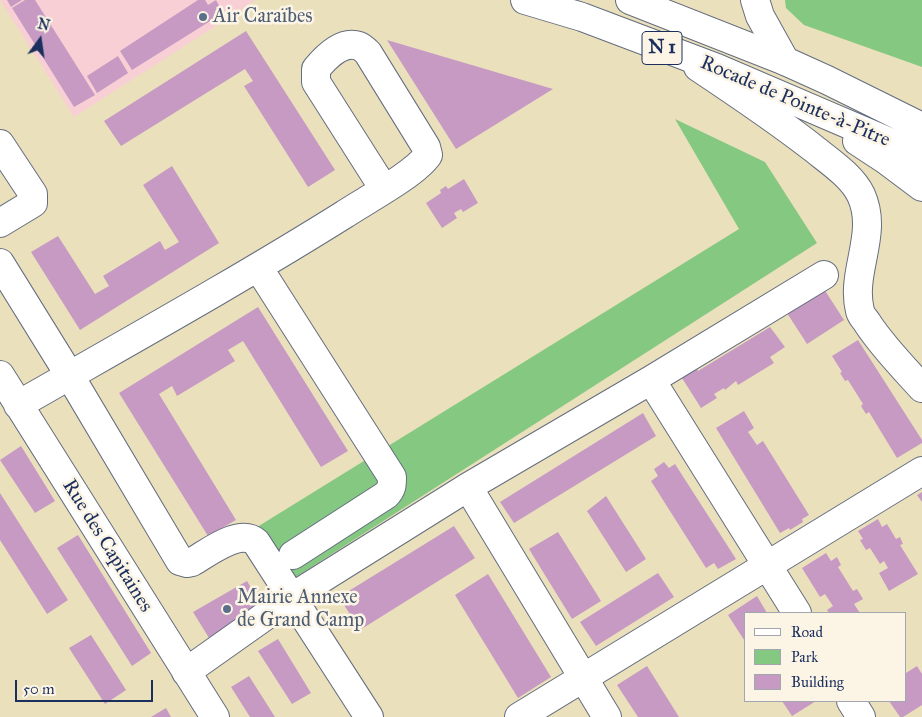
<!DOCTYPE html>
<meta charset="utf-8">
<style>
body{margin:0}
#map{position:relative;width:922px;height:717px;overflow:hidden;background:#ebe0bc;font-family:"IM FELL Great Primer",serif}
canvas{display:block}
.legend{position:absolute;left:744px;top:612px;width:162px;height:90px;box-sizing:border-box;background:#fcf5e5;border:1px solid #a2a6af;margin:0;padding:6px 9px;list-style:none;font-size:15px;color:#1b2f5e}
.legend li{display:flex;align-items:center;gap:10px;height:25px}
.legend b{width:25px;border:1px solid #a2a6af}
.north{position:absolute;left:15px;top:15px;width:50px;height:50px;-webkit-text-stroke:4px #fcf5e5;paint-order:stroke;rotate:14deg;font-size:14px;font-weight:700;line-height:20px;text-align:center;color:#1b2f5e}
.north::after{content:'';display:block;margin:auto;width:18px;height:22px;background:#1b2f5e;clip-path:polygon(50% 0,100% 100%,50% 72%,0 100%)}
.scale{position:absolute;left:15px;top:680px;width:138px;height:22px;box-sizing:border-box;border:2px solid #1b2f5e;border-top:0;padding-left:6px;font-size:15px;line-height:18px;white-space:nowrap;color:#1b2f5e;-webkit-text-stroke:4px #fcf5e5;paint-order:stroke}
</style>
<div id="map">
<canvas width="922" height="717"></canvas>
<ul class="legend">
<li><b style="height:6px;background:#fff"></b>Road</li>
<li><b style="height:14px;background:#85c881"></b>Park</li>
<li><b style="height:14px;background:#c69ac3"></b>Building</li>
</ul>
<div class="north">N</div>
<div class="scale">50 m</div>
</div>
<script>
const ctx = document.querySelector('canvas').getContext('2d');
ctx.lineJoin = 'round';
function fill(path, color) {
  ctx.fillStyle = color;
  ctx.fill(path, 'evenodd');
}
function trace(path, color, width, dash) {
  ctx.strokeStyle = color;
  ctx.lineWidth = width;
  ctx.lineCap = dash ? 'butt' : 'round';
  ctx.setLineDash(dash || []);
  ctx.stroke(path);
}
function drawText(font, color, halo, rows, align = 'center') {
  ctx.font = font + ' "IM FELL Great Primer",serif';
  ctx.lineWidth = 5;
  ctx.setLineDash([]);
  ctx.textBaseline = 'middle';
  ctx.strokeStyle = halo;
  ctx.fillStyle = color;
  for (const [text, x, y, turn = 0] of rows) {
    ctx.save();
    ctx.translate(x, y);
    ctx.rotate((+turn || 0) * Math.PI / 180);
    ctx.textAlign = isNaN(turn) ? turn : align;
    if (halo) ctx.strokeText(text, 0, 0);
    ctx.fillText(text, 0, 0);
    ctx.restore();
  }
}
fill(new Path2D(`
 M0 0H256L74 117Z`), '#f7cfd5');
fill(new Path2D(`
 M785 0H922V67L804 25 786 8Z
 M675 119 765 162 817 243 271 593 241 537 739 229Z`), '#85c881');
fill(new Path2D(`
 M7 0H22L11 7Z
 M25 0H35L95 95 74 107 12 8Z
 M198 0H205L208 5 216 0 223 13 132 70 120 51Z
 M246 31 335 170 308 187 244 86 253 81 245 69 121 146 104 121Z
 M387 40 553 89 456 149Z
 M118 56 128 73 97 93 87 76Z
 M172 166 219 243 80 330 31 252 58 236 95 294 109 286 103 276 160 241 165 250 179 242 143 185Z
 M464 179 478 203 463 212 461 209 454 213 457 218 442 228 426 203 441 193 440 190 446 186 448 189Z
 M824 289 844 320 807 344 787 313Z
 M258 307 348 451 321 467 243 341 228 350 235 361 177 396 172 386 159 394 236 520 208 536 119 393Z
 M770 327 785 347 770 357 774 363 738 385 736 381 725 390 724 388 714 394 717 398 701 408 682 378 697 369 698 371Z
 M858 340 922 440V443L897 458 869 412 866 414 861 406 863 404 848 380 845 381 840 373 842 372 832 356Z
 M744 411 754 428 748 432 757 445 763 441 809 515 802 519 803 522 790 530 789 528 780 533 716 428Z
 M643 413 656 436 514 523 500 502Z
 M21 446 55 501 35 513 0 460Z
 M664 462 669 468 675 464 736 559 718 569 714 563 706 568 651 481 658 476 654 469Z
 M922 492V502L917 495Z
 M0 493 68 600 47 614 0 540Z
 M606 496 646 559 626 572 587 511Z
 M878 519 882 527 887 524 896 539 900 537 903 544 900 545 918 574 889 591 879 573 888 568 884 561 880 564 870 548 866 550 860 540 863 539 858 531Z
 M454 526 475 558 360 630 339 597Z
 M558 532 601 601 572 619 529 549Z
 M78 535 151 653 132 666 57 548Z
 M826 553 831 561 837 557 841 565 838 567 853 591 857 589 863 599 854 604 860 613H829L827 610 833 606 825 594 820 597 802 568Z
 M658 573 674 597 596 646 580 622Z
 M488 574 551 677 518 698 455 595Z
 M247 581 261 606 209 638 193 612Z
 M757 596 767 613H746V643L728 615Z
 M91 635 126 690 105 704 69 648Z
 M278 639 311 693 292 704 258 651Z
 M647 666 679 717H638L617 685Z
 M917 666 922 674V705L903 717H900L889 701H906V673Z
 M249 676 275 717H250L231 687Z
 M782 701H816L792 716Z
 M166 708 171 717H151Z`), '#c69ac3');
const minor = new Path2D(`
 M755 0 760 16 785 61
 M698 67C737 93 776 119 813 148 829 161 852 176 861 195 879 234 850 272 860 311 861 316 866 320 868 324 884 348 903 367 922 388
 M0 144 33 194V203L0 223
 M0 263 70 376 180 561 187 563 192 562C208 553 239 528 256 542L369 717
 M258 267 392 477C392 485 392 489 386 495L293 555
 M0 375 215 717
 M651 380 797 613
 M18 405C128 342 238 281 345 214 366 200 415 174 428 155L426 147 368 53C366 51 362 47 359 46 342 40 325 58 316 69V82L384 189
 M468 487 607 717
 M186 672 292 597 468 487 651 380 824 275
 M851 701 861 717
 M519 717 922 471`);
const highway = new Path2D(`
 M525 0 582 17 717 68 922 156
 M630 0 785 61 827 80 922 127
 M857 141 886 160 922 187`);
trace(minor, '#646d7f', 30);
trace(highway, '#646d7f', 30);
trace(minor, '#fff', 28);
trace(highway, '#fff', 28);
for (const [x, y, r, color] of [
 [203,17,5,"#5c6f8a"],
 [227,609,5,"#5c6f8a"]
]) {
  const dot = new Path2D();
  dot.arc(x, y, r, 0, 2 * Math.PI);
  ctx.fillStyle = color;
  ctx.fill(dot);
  trace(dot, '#fcf5e5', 2);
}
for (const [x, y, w] of [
 [662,48,40]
]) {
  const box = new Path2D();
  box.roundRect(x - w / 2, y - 16.5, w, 33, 4);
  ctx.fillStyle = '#fcf5e5';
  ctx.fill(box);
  trace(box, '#1b2f5e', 1);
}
drawText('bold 19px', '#1b2f5e', null, [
 ["N 1",662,48]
]);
drawText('20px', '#4e5e75', '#fcf5e5', [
 ["Air Caraïbes",213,17],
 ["Mairie Annexe",237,598],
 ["de Grand Camp",237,621]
], 'left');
drawText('20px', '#1b2f5e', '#fcf5e5', [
 ["Rocade de Pointe-à-Pitre",795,102,23],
 ["Rue des Capitaines",107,546,58]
]);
</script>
